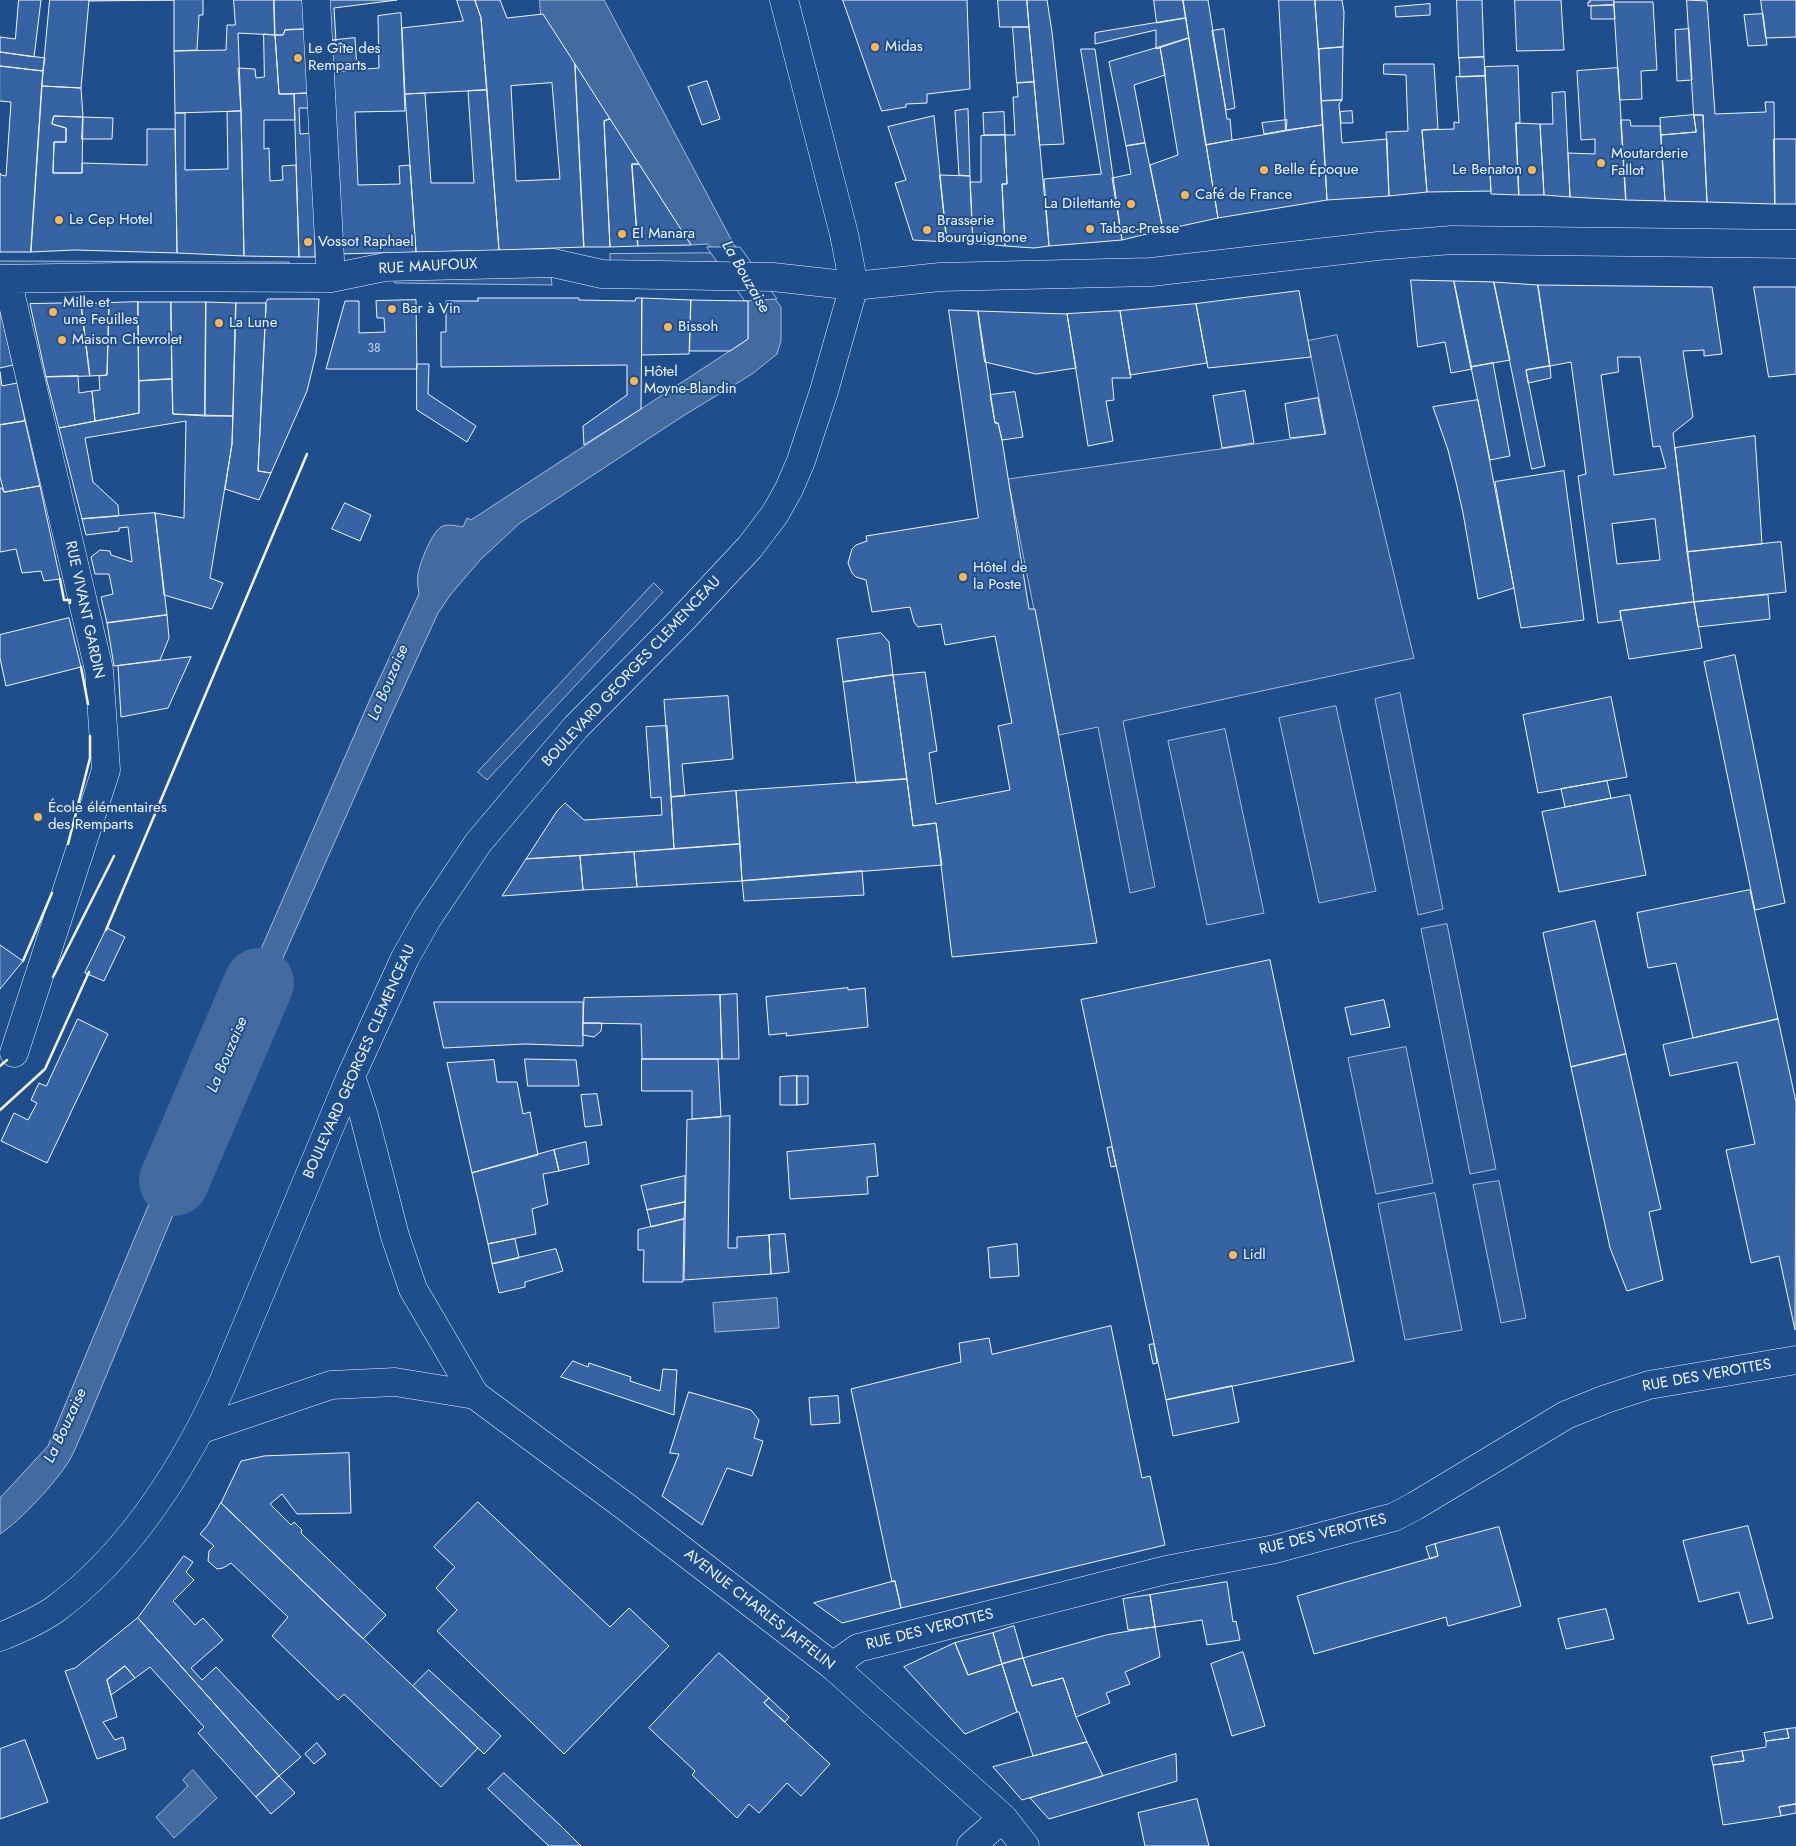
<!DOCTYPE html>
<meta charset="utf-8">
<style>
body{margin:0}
canvas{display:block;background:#1f4e8c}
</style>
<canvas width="1796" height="1846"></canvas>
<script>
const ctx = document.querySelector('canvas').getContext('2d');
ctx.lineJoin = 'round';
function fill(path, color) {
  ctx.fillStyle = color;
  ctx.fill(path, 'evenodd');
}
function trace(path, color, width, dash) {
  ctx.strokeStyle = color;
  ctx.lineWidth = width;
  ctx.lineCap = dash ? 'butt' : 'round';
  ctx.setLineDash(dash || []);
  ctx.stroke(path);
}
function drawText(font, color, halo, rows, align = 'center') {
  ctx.font = font + ' Jost,sans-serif';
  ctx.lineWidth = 4;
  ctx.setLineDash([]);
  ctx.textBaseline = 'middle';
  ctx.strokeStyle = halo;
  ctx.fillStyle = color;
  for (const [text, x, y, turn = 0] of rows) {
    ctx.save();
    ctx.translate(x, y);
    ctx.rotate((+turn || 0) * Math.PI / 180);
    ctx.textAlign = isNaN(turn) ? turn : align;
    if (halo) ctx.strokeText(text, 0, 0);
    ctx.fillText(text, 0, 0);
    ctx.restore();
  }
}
const built = new Path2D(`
 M739 253V262L610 263V254Z
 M0 261 289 262V271H0Z
 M395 274 551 276 552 285 395 283Z
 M1337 335 1414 658 1123 721 1155 887 1130 893 1098 727 1059 735 1008 479 1326 434 1308 341Z
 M654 583 663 592 487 780 478 772Z
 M1400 693 1443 909 1418 915 1375 699Z
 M1336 706 1376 891 1319 903 1279 718Z
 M1225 729 1264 913 1207 925 1168 741Z
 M1447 924 1496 1169 1470 1174 1421 929Z
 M1406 1047 1433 1183 1376 1194 1348 1058Z
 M1499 1181 1526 1318 1501 1323 1473 1185Z
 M1435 1193 1462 1330 1405 1340 1378 1204Z`);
fill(built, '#305b95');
trace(built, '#a8bbd7', 1);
const water = new Path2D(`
 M540 0H604L733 243 781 307V341L777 354 752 374 683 416 520 523 481 559 451 594 438 613 387 724 231 1075 210 1066 371 697 419 594C418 587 417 581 418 574 420 563 432 530 443 526 449 524 457 526 463 527L467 518 471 520 748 339V301L708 244 691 245 543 15H541Z
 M200 1088 222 1097 84 1429C79 1439 75 1451 69 1461 57 1481 20 1521 0 1534V1498L48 1446 137 1232Z
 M777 1298 779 1328 715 1332 713 1303Z
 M193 1770 217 1798 174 1838 156 1817 188 1786 183 1780Z`);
fill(water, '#446ba0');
trace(water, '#a8bbd7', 1);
const pier = new Path2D(`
 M707 247H740L777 299 745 301Z`);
fill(pier, '#1f4e8c');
trace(pier, '#a8bbd7', 1);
trace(new Path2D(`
 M174 1181 259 983`), '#446ba0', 70);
const building = new Path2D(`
 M19 0H41L34 57 0 52V37L15 39Z
 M50 0H89L81 88 42 86Z
 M89 0H174L89 1Z
 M203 0V15H199L197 50 174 51V0Z
 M234 0H274L275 35 238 33 241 111 175 113 174 51 226 50 227 25H235Z
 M274 0H306L309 29 285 30 283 35H275Z
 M324 0H397L334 8 336 41H326Z
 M457 0H475L481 18 487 90 405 94 402 28 463 21Z
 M475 0H500L507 18 543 14 575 64 584 247 499 250 481 18ZM552 83 560 179 516 181 511 86Z
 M843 0H967L970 89 927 94V103L906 104V107L882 111Z
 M998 0H1027L1029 27H1000Z
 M1027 0H1047L1052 32 1064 144 1040 145Z
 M1154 0H1183L1186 18 1157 23Z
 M1183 0H1208L1227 119H1230L1232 140 1206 145Z
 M1279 0H1315L1323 125 1286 130Z
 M1315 0H1342L1344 12 1343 47 1319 49Z
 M1457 0H1482L1484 57 1459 58Z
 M1515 0H1561L1564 50 1517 51Z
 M1590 0H1614V5L1588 6V2H1590Z
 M1687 0 1707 1 1715 114 1766 112 1765 102H1774L1775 204 1707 202 1703 115H1694Z
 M1761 0H1796V37L1766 38Z
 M1614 2H1653L1657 70 1641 71 1642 99 1620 100Z
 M1430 4V15L1396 17 1395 7Z
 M1614 5 1615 19H1591V6Z
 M401 13 405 111 355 112 358 185 400 184 399 166 410 165 416 252 338 254 328 72 379 68 378 16Z
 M1763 14 1767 45 1748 46 1744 15Z
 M1186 18 1189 38 1156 49V30L1095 44V33Z
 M1013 27H1029L1034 82 1017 83Z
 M309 29 312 93 279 94 275 35H283L285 30Z
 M1224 29 1235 108 1226 110 1212 31Z
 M1689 29 1692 80 1677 81 1675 30Z
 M264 34 275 35 279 94H294L295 120H264V149L269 148 270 181 283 180 282 166 296 165 299 257 244 256 241 111 238 68 255 69 256 78 264 77Z
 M355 38 357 70 328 72 326 41Z
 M1189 38 1218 218 1163 230 1150 165 1178 155 1160 47Z
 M1160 47 1165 75 1134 85 1145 143 1126 146 1109 62Z
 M1343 47 1342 100 1321 101 1319 49Z
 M1081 49H1095L1122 240 1049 246 1044 179 1101 174Z
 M0 52 45 58 43 71 0 66Z
 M1484 57 1485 76 1460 77 1459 58Z
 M575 64 610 119 604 121 610 247H584Z
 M1384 64H1434L1438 129 1422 130 1427 192 1389 196 1386 132 1408 131 1406 75 1384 74Z
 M0 66 43 71 31 252H0V173L1 175 6 176 11 102 0 101Z
 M1518 66 1520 123H1516L1519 195 1491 194 1485 67Z
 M1618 68 1626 200 1570 197 1568 153 1595 154V139L1581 140 1577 71Z
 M1485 76 1491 191 1427 192 1422 130 1454 129V122L1459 123 1456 77Z
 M707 81 720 119 702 125 688 87Z
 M1034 82 1049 246 1034 248 1005 246 1002 184H1007L1005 135H1015L1013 97H1018L1017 83Z
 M42 86 81 88 83 117 54 116 52 124 66 128V142H54L53 173H82V163L147 165V129H175L177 253 75 250 31 252Z
 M487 90 499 250 416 252 405 94 425 93 431 183H474L468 91Z
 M1565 92 1570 197 1544 195 1540 124H1553L1552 93Z
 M312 93 313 108H299L300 134 315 133V257H299L294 94Z
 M1342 100 1339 104 1342 143 1387 139 1389 196 1327 200 1321 101Z
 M968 109 970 176 959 175 955 111Z
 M241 111 244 256 177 253 175 113H185V170L228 169 227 112Z
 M1352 111 1353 123H1341L1340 112Z
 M1004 112 1005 135H984L983 113Z
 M1694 115 1696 132 1661 135 1660 118Z
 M1694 115H1703L1707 202 1665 201 1661 135 1696 132Z
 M54 116 83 117 82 173H53L54 142H66V128L52 124Z
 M934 116 940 175 947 242 913 240 895 183 906 180 888 127Z
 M83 117 113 118 112 139H82Z
 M610 119 639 164H632L638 246 610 247 604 121Z
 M1287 120 1286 130 1264 134 1262 123Z
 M1621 120H1630L1631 126H1660L1665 201 1626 200Z
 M1516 123 1540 124 1544 195H1519Z
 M1323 125 1327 200 1218 218 1206 145Z
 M1005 135 1007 184H1002L1005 246 973 243 970 182H981V136Z
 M1774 139H1796V204H1775Z
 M1145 143 1163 230 1122 240 1112 178 1131 174 1126 146Z
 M632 164H639L691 245 638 246Z
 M940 175 970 176 973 243 947 242Z
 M1411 280 1454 281 1472 369 1451 373 1445 342 1418 347Z
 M1454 281 1494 282 1510 360 1471 367Z
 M1494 282 1538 285 1550 366 1526 370 1545 466 1532 469Z
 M1538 285 1712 287 1722 354 1704 356V350L1683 351 1693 417 1673 433 1694 602 1620 611 1621 620 1598 623 1578 476 1586 474 1571 362 1550 366ZM1618 357H1640L1653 447 1660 446 1666 468 1614 475 1601 375 1618 372ZM1655 519 1660 560 1617 564 1612 524Z
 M1754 287H1796V374L1769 377Z
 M1299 291 1311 357 1208 368 1196 304Z
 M478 298H579V300L635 301 636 298H642L641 409 584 445 583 426 627 395V365L441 367V332H446V301H478Z
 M642 298 691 300 689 354 642 355Z
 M268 299H319L316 354 307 391 271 473 258 471 266 303Z
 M416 300 417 369H326L345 301H359V333L385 332 384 318H377L376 301Z
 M691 300 748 301V339L730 351H690Z
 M138 302H171L172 379 139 381Z
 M138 302 139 413 95 421 92 391 100 390 99 376 107 375 109 303Z
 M171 302H206L205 416 173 414Z
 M206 302 236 303 233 416H205Z
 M81 303 90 376 46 377 30 304Z
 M81 303H109L107 375 90 376Z
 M236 303H266V308L258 471 271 473 259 500 225 489 232 444Z
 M1196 304 1207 363 1130 375 1120 311Z
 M0 309 13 365 0 368Z
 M949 310 978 311 995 423H998L1002 440 1029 609H1035L1097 943 952 957 936 823 913 826 893 675 925 672 937 751 929 753 936 804 1010 790 998 726 1012 723 995 636 945 645 941 624 918 627 914 622 910 607 872 612 866 580 856 577 852 573 848 563 852 549 856 545 867 541 866 536 978 518Z
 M978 311 1067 314 1076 368 1036 374 985 362Z
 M1120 311 1131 378H1112L1114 400 1106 401 1113 441 1088 446 1067 314Z
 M1493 363 1510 456 1490 460 1471 367Z
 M417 364H429L428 394 476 426 467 442 417 410Z
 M1550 366 1551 378 1528 383 1526 370Z
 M0 372 2 386 17 383 25 421 0 425Z
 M78 376 79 393 92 391 95 421 59 428 46 377Z
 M172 379 173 414 233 416 232 444 210 578 223 583 212 609 164 595 155 513 184 518 186 421 85 438 93 482 118 505 119 516 82 519 59 428 139 413V381Z
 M1245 391 1254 443 1222 448 1213 396Z
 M1015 392 1023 437 1002 440 998 423H995L990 395Z
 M1318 398 1325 434 1290 438 1285 404Z
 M1478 400 1514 588 1478 599 1463 513 1456 482 1448 450 1433 407Z
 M25 421 40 486 4 492 0 477V425Z
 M1755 436 1762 544 1687 552 1675 448Z
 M1564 471 1584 620 1521 628 1495 482Z
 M40 486 60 579 44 581 41 571 22 573 16 549 0 552V488H2L4 492Z
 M345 503 371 515 360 541 332 529Z
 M155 513 167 615 107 623 101 597 113 594 109 574H95L91 557 100 550 110 551 111 555 132 562 128 527 119 528V531L86 535 82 519Z
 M1781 542 1786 592 1694 602 1687 552Z
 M1768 595 1770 619 1698 627 1694 602Z
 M1694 602 1702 648 1629 659 1620 611Z
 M167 615 169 638 160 660 114 666 107 623Z
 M69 618 81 667 6 686 0 658V635Z
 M881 633 889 642 893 675 843 682 837 639Z
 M1735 655 1785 903 1755 910 1704 662Z
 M191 657 168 708 121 717 118 666Z
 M893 675 907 779 856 783 843 682Z
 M728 696 733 759 682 764 685 796 671 797 664 700Z
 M1611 697 1627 777 1538 793 1523 715Z
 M667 726 674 849 526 859 557 811 565 803 584 820 662 815 661 797 651 798 646 727Z
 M907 779 913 826 936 823 942 865 742 881 736 791Z
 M1607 781 1611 798 1565 807 1561 789Z
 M736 791 740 844 674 849 671 797Z
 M1630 795 1646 875 1559 892 1542 812Z
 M740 844 742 881 637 887 634 852Z
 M634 852 637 887 583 890 580 856Z
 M580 856 583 890 502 896 526 859Z
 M862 871 864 895 744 901 742 881Z
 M1750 890 1778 1019 1693 1038 1676 963 1648 968 1637 913Z
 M1595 921 1626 1054 1571 1067 1543 933Z
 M107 928 125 937 104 981 85 973Z
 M0 945 23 961 0 989Z
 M1270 960 1354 1361 1166 1400 1081 1000Z
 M848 988V990L865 988 868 1027 786 1036 787 1033 769 1035 766 997Z
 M737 994 739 1059H722L720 995Z
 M720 995 722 1059H642L641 1024 583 1023 584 998Z
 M1384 1000 1390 1027 1351 1035 1345 1008Z
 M434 1002H583V1046L525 1044 444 1048Z
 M78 1019 108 1034 47 1163 1 1141 14 1113 28 1120 37 1103 31 1100 39 1083 46 1086Z
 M1778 1019 1796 1102 1795 1330 1779 1256 1751 1263 1726 1150 1755 1144 1737 1062 1670 1076 1663 1045Z
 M583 1023H602L601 1031 594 1037 583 1035Z
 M1626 1054 1661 1209 1649 1212 1663 1280 1627 1291 1610 1248 1571 1067Z
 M525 1059 576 1060 579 1086H528Z
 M642 1059H718L721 1117 692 1119V1091H642Z
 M494 1060 497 1082H517L523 1114 530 1112 538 1155 472 1173 447 1063Z
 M797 1076H808V1104L797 1105Z
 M797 1076V1105H780V1077Z
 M597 1094 602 1125 585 1127 581 1095Z
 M730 1116 728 1248H737V1237L769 1235 771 1274 684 1280 687 1120Z
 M586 1142 589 1164 559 1171 554 1150Z
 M875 1144 878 1176 867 1177 868 1194 790 1199 787 1152Z
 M1112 1147 1116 1166 1111 1167 1107 1148Z
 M554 1150 559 1171 543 1174 548 1204 532 1209 536 1234 488 1244 472 1173Z
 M685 1176V1202L647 1210 641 1186Z
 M685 1202 684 1219 651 1227 647 1210Z
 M684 1219 683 1282H643L644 1250H638V1230Z
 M785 1234 789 1272 771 1274 769 1235Z
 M515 1239 519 1258 492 1264 488 1244Z
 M1017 1244 1019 1276 990 1278 988 1248Z
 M556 1249 563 1271 525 1282V1287L499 1293 492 1264Z
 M1111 1326 1142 1478 1150 1476 1165 1545 901 1608 895 1581 892 1582 851 1389 961 1362 959 1343 989 1338 992 1354Z
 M1154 1344 1157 1363 1153 1364 1149 1345Z
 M573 1361 588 1367 589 1363 631 1377 630 1381 660 1391 663 1369 677 1370 674 1415 561 1377Z
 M1232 1386 1239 1422 1173 1436 1166 1400Z
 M689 1392 751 1410 759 1420 754 1438 763 1441 752 1476 727 1468 702 1525 662 1496 679 1454 670 1453Z
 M838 1396 840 1423 811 1425 809 1398Z
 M349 1453 351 1513 297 1514 282 1494 270 1504 291 1525 294 1522 302 1530 301 1533 386 1615 363 1639 221 1503 241 1461 264 1456Z
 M478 1502 610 1627 629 1608 669 1646 564 1754 437 1631 457 1610 436 1588 455 1567 434 1547Z
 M221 1503 478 1748 441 1787 344 1694 338 1700 272 1636 288 1617 231 1563 223 1568 217 1569 208 1561 209 1551 214 1546 200 1534 207 1526Z
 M1748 1526 1773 1618 1748 1624 1739 1592 1699 1602 1683 1541Z
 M1499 1527 1521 1606 1448 1626 1446 1617 1314 1654 1297 1596 1438 1556 1435 1544Z
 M1435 1544 1438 1556 1430 1559 1426 1547Z
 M184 1556 193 1562 186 1572 194 1580 173 1601 195 1625 203 1618 223 1640 191 1668 202 1680 216 1667 301 1757 279 1776 138 1618Z
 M895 1581 901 1608 842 1623 814 1603Z
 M1227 1582 1233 1622 1236 1621 1240 1640 1207 1645 1202 1620 1155 1627 1150 1595Z
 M1150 1595 1155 1627 1128 1630 1123 1599Z
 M1606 1609 1614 1639 1566 1649 1558 1619Z
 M138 1618 279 1776 256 1797 198 1733 204 1727 150 1667 135 1678 125 1666 107 1680 117 1717 103 1722 115 1740 123 1737 126 1749 97 1759 65 1671 75 1668Z
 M1014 1626 1023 1658 1002 1664 993 1633Z
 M1155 1627 1160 1657 1125 1672 1130 1684 1106 1693 1110 1703 1076 1717 1063 1678 1032 1686 1023 1658 1106 1635Z
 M993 1633 1002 1664 968 1675 955 1643Z
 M955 1643 968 1675 1002 1664 1017 1712 965 1734 904 1667Z
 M1243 1652 1265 1726 1232 1736 1211 1664Z
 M719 1653 769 1698 764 1703 830 1764 801 1796 787 1783 759 1813 749 1804 737 1818 692 1775 695 1771 649 1728Z
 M1023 1658 1032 1686 1063 1678 1076 1717 1087 1742 1033 1756 1019 1712H1017L1002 1664Z
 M125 1666 135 1678 111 1695 107 1680Z
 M429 1670 501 1736 484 1754 413 1686Z
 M769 1698 789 1717 785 1722 764 1703Z
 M1796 1728V1804L1779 1807 1781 1816 1723 1825 1713 1765 1744 1761 1742 1751 1766 1747V1741L1789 1738 1787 1729Z
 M1787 1729 1789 1738 1766 1741 1764 1733Z
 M25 1740 48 1802 0 1819V1749Z
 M1087 1742 1103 1776 1022 1800 993 1767Z
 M317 1743 326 1754 314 1764 305 1754Z
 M1742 1751 1744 1761 1713 1765 1711 1757Z
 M1176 1754 1177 1781 1049 1819 1030 1798Z
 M504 1773 560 1825 581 1846H549L488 1789Z
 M279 1776 295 1793 271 1814 256 1797Z
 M1197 1799 1209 1846H1145L1138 1813Z
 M1796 1804V1813L1781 1816 1779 1807Z`);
fill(building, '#3563a3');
trace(building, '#f2f6ff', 1);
const minor = new Path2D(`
 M316 0 331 278
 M0 279 118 277 331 278 385 267 553 263 602 274 773 277 854 286
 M7 279 99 670 106 770 14 1053
 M833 1666 858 1648 1166 1570 1275 1549 1394 1517 1415 1506 1566 1415 1606 1399 1649 1385 1796 1360
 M971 1846 1003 1818`);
const major = new Path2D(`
 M854 286 940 277 1151 272 1378 246 1452 240 1796 244
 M351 1076 364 1116 395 1236 413 1289 475 1395 626 1507 833 1666 1003 1818 1025 1846
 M202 1429 331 1385 395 1382 475 1395
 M0 1637C19 1629 38 1621 54 1610 129 1555 183 1469 221 1387L351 1076 405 958 427 919 478 843 576 727 679 623 750 547 775 514 789 489 801 461 824 391 854 286 844 234 784 0`);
trace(minor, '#f2f6ff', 29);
trace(major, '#f2f6ff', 29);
trace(minor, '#1f4e8c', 28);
trace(major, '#1f4e8c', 28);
trace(new Path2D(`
 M60 579 64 600H70V603
 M81 667 88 704
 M68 844 90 758V736
 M106 930 307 454
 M23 961 52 893
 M53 977 114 856
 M0 1066 7 1060
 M0 1110 45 1069 89 972`), '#f2f6ff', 2.5);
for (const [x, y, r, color] of [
 [875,47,5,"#ffb74d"],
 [298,58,5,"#ffb74d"],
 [1601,163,5,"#ffb74d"],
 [1264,170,5,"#ffb74d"],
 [1532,170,5,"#ffb74d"],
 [1185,195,5,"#ffb74d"],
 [1131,204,5,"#ffb74d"],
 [59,220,5,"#ffb74d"],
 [1090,229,5,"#ffb74d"],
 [927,230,5,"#ffb74d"],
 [622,234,5,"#ffb74d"],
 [308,242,5,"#ffb74d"],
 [392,309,5,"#ffb74d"],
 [53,312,5,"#ffb74d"],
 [219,323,5,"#ffb74d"],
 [668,327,5,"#ffb74d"],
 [62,340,5,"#ffb74d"],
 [634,381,5,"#ffb74d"],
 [963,577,5,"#ffb74d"],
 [38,817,5,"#ffb74d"],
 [1233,1255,5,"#ffb74d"]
]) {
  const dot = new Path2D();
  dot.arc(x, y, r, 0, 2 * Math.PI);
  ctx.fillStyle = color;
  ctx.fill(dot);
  trace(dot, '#1f4e8c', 2);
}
drawText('12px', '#c3d1e8', null, [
 ["38",374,349]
]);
drawText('15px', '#f2f6ff', '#1f4e8c', [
 ["Midas",885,47],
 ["Le Gîte des",308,49],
 ["Remparts",308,66],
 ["Moutarderie",1611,154],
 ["Fallot",1611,171],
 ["Belle Époque",1274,170],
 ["Le Benaton",1522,170,"right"],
 ["Café de France",1195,195],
 ["La Dilettante",1121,204,"right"],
 ["Le Cep Hotel",69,220],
 ["Brasserie",937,221],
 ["Bourguignone",937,238],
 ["Tabac-Presse",1100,229],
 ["El Manara",632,234],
 ["Vossot Raphael",318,242],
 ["Mille et",63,303],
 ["une Feuilles",63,320],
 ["Bar à Vin",402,309],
 ["La Lune",229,323],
 ["Bissoh",678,327],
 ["Maison Chevrolet",72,340],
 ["Hôtel",644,372],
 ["Moyne-Blandin",644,389],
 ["Hôtel de",973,568],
 ["la Poste",973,585],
 ["École élémentaires",48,808],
 ["des Remparts",48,825],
 ["Lidl",1243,1255]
], 'left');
drawText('15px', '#f2f6ff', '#1f4e8c', [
 ["RUE MAUFOUX",428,267,-3],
 ["RUE VIVANT GARDIN",84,610,78],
 ["BOULEVARD GEORGES CLEMENCEAU",632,672,-47],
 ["BOULEVARD GEORGES CLEMENCEAU",360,1062,-66],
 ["RUE DES VEROTTES",1707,1376,-10],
 ["RUE DES VEROTTES",1323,1535,-14],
 ["AVENUE CHARLES JAFFELIN",759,1610,38],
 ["RUE DES VEROTTES",930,1630,-14]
]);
drawText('italic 16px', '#f2f6ff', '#1f4e8c', [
 ["La Bouzaise",745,277,60],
 ["La Bouzaise",389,683,-67],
 ["La Bouzaise",228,1055,-67],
 ["La Bouzaise",66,1426,-65]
]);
</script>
